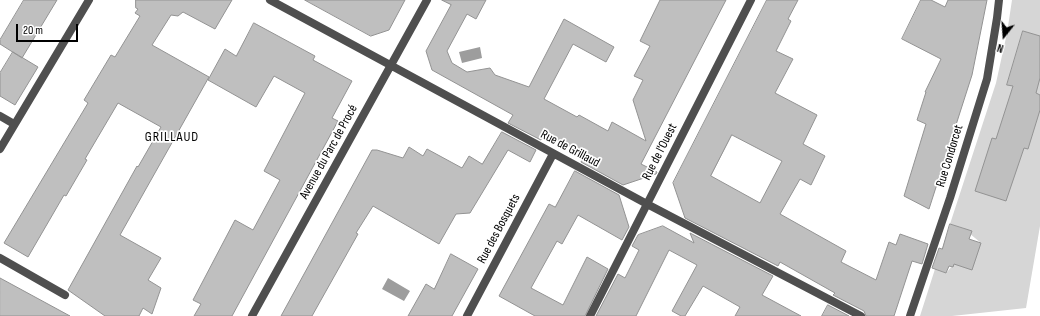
<!DOCTYPE html>
<meta charset="utf-8">
<style>
body{margin:0}
#map{position:relative;width:1040px;height:316px;overflow:hidden;background:#fff;font-family:"Sofia Sans Condensed",sans-serif}
canvas{display:block}
.north{position:absolute;left:984px;top:16px;width:40px;height:40px;-webkit-text-stroke:3px #fff;paint-order:stroke;rotate:197deg;font-size:11px;font-weight:700;line-height:16px;text-align:center;color:#000}
.north::after{content:'';display:block;margin:auto;width:14px;height:18px;background:#000;clip-path:polygon(50% 0,100% 100%,50% 72%,0 100%)}
.scale{position:absolute;left:16px;top:24px;width:62px;height:18px;box-sizing:border-box;border:2px solid #000;border-top:0;padding-left:5px;font-size:12px;line-height:14px;white-space:nowrap;color:#000;-webkit-text-stroke:3px #fff;paint-order:stroke}
</style>
<div id="map">
<canvas width="1040" height="316"></canvas>
<div class="north">N</div>
<div class="scale">20 m</div>
</div>
<script>
const ctx = document.querySelector('canvas').getContext('2d');
ctx.lineJoin = 'round';
function fill(path, color) {
  ctx.fillStyle = color;
  ctx.fill(path, 'evenodd');
}
function trace(path, color, width, dash) {
  ctx.strokeStyle = color;
  ctx.lineWidth = width;
  ctx.lineCap = dash ? 'butt' : 'round';
  ctx.setLineDash(dash || []);
  ctx.stroke(path);
}
function drawText(font, color, halo, rows, align = 'center') {
  ctx.font = font + ' "Sofia Sans Condensed",sans-serif';
  ctx.lineWidth = 3.5;
  ctx.setLineDash([]);
  ctx.textBaseline = 'middle';
  ctx.strokeStyle = halo;
  ctx.fillStyle = color;
  for (const [text, x, y, turn = 0] of rows) {
    ctx.save();
    ctx.translate(x, y);
    ctx.rotate((+turn || 0) * Math.PI / 180);
    ctx.textAlign = isNaN(turn) ? turn : align;
    if (halo) ctx.strokeText(text, 0, 0);
    ctx.fillText(text, 0, 0);
    ctx.restore();
  }
}
fill(new Path2D(`
 M1012 0H1040V226L1026 308 952 316H920L935 269 946 273 954 264 981 243 963 228 950 224 996 83 1007 33Z`), '#d6d6d6');
fill(new Path2D(`
 M480 47 482 58 462 63 459 52Z
 M388 278 410 291 404 301 382 289Z`), '#9d9d9d');
const building = new Path2D(`
 M24 0H57L22 58 0 44V40Z
 M136 0H232L215 29 183 12 178 16 171 15 152 45 209 77 120 235 161 258 148 280 161 288 152 314 143 308 139 316H105L68 290 137 166 138 167 161 127 118 103 85 159 87 160 66 196 64 195 28 257 4 243 88 103 84 100 111 55 115 57 140 16 135 13 138 9 136 8Z
 M305 0H405L389 30 371 36Z
 M442 0H486L476 19 467 14 447 51 452 63 467 72 490 68 495 75 529 87 564 19 614 47 606 62 573 44 544 99 577 117 579 115 608 131 612 122 646 141 633 100 643 80 634 76 650 46 640 41 660 0H726L641 164 657 172 656 174 623 185 581 162 584 155 545 133 541 140 508 123 513 115 432 70 426 51 451 5Z
 M767 0H798L788 19 791 21 776 51 793 59 775 93 817 115 803 144 825 156 811 185 800 179 780 214 846 251 841 262 876 280 889 242 896 245 900 234 928 244 922 264 912 261 894 316H866L864 311 833 295 835 293 780 262 778 266 685 218 673 183ZM732 135 782 161 760 203 711 176Z
 M921 0H931L945 7 948 0H987L972 75 929 209 904 196 926 124 917 120 926 92H925L941 59 902 39Z
 M254 23 315 56 313 60 352 81 332 118 338 121 232 316H194L201 304 193 300 235 220 253 230 280 180 264 171 305 93 274 76 256 107 208 80 225 49 236 56Z
 M1023 31 1040 36V78L1036 93 1040 95V110L1028 149 1024 148 1006 201 975 191 992 138 996 139 1013 86 1007 85Z
 M13 52 38 67 15 105 0 96V73Z
 M502 132 536 150 530 162 508 150 470 213 456 214 439 244 373 206 356 233 358 234 312 316H281L372 150H377L403 158 409 147 423 156 427 149 462 168 469 156 482 164Z
 M575 171 619 195 629 227 622 240 578 215 562 244 557 241 531 288 563 305 587 257 608 269 585 316H535L499 296 549 204 555 207Z
 M950 224 972 231 969 239 981 243 972 270 954 264 953 267 949 266 946 273 932 268 939 248 942 249Z
 M663 226 694 243 690 233 773 276 762 295 801 316H735L740 307 703 286 685 316H681L672 311 697 265 669 250 636 316H596L618 274 625 278 639 250 632 246 638 235Z
 M451 254 478 269 452 316H408L426 284 434 289Z
 M0 278 70 316H0Z
 M828 305 849 316H822Z`);
fill(building, '#bfbfbf');
trace(building, '#939393', 1);
trace(new Path2D(`
 M270 0 647 204 861 316
 M0 116 14 124
 M0 149 89 0
 M0 258 65 295
 M252 316 427 0
 M467 316 553 154
 M590 316 751 0
 M910 316 950 198 987 79 997 18 999 0`), '#4f4f4f', 8);
drawText('13px', '#000', '#fff', [
 ["Rue de Grillaud",570,149,28],
 ["Avenue du Parc de Procé",329,152,-61],
 ["Rue de l'Ouest",660,152,-63],
 ["Rue Condorcet",950,156,-73],
 ["Rue des Bosquets",499,229,-62]
]);
ctx.letterSpacing = '1px';
drawText('14px', '#000', '#fff', [
 ["GRILLAUD",172,137]
]);
ctx.letterSpacing = '0px';
</script>
